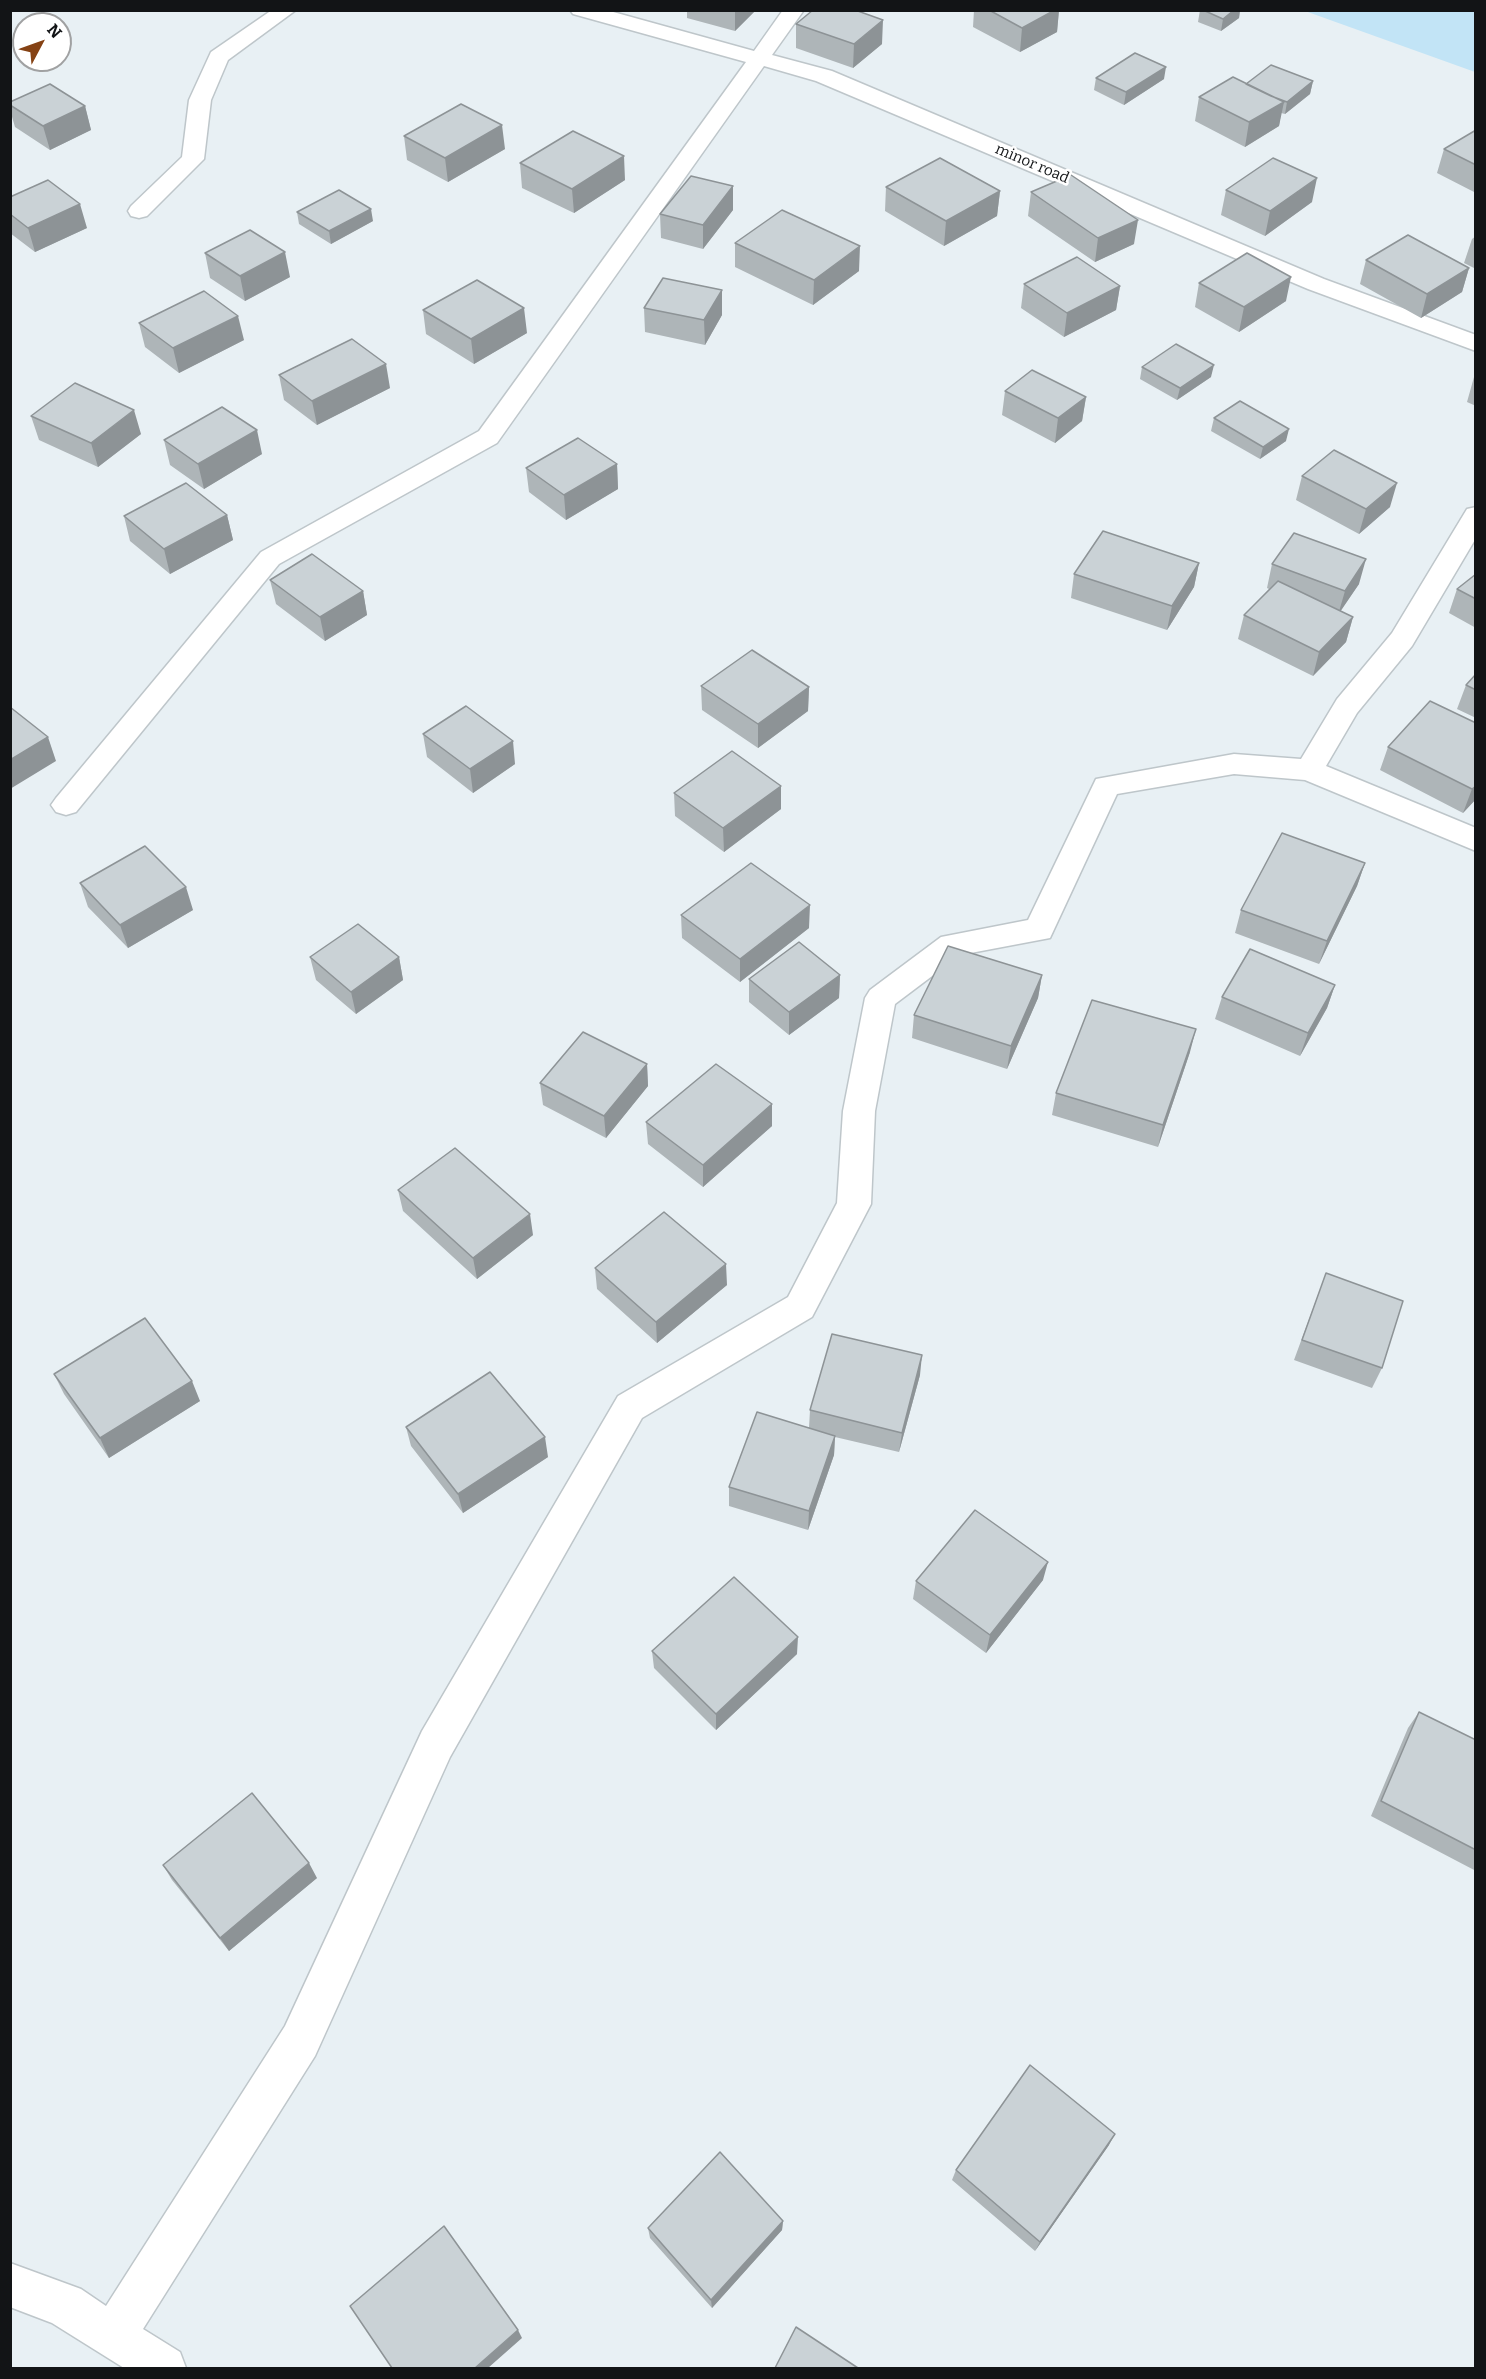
<!DOCTYPE html>
<style>
body{margin:0}
#map{position:relative;width:1486px;height:2379px;overflow:hidden;background:#e8f0f4;font-family:Bitter,serif}
canvas{display:block}
.frame{position:absolute;inset:0;border:12px solid #121416;pointer-events:none}
.north{position:absolute;left:12px;top:12px;width:60px;height:60px;box-sizing:border-box;background:#fff;border:2px solid #a0a1a2;border-radius:50%;rotate:49deg;font-size:16px;font-weight:700;line-height:24px;text-align:center;color:#121416}
.north::after{content:'';display:block;margin:auto;width:21px;height:27px;background:#854214;clip-path:polygon(50% 0,100% 100%,50% 72%,0 100%)}
</style>
<div id="map">
<canvas width="1486" height="2379"></canvas>
<div class="frame"></div>
<div class="north">N</div>
</div>
<script>
const ctx = document.querySelector('canvas').getContext('2d');
ctx.lineJoin = 'round';
function fill(path, color) {
  ctx.fillStyle = color;
  ctx.fill(path, 'evenodd');
}
function trace(path, color, width, dash) {
  ctx.strokeStyle = color;
  ctx.lineWidth = width;
  ctx.lineCap = dash ? 'butt' : 'round';
  ctx.setLineDash(dash || []);
  ctx.stroke(path);
}
function drawText(font, color, halo, rows, align = 'center') {
  ctx.font = font + ' Bitter,serif';
  ctx.lineWidth = 5;
  ctx.setLineDash([]);
  ctx.textBaseline = 'middle';
  ctx.strokeStyle = halo;
  ctx.fillStyle = color;
  for (const [text, x, y, turn = 0] of rows) {
    ctx.save();
    ctx.translate(x, y);
    ctx.rotate((+turn || 0) * Math.PI / 180);
    ctx.textAlign = isNaN(turn) ? turn : align;
    if (halo) ctx.strokeText(text, 0, 0);
    ctx.fillText(text, 0, 0);
    ctx.restore();
  }
}
fill(new Path2D(`
 M1305 11H1475V72Z`), '#c2e4f6');
const minor = new Path2D(`
 M272 10H296L228 60 211 100 204 159 147 216 139 218 131 216 128 211 131 206 182 157 189 100 211 52Z
 M570 10H606L754 51 783 10H804L772 55 832 71 1324 279 1476 335V351L1308 289 816 81 764 66 497 443 279 564 76 812 66 815 56 812 51 805 56 798 261 552 479 431 746 62 573 14Z
 M1476 507V538L1412 646 1357 713 1326 766 1476 828V851L1305 780 1234 774 1117 794 1050 938 960 955 895 1004 875 1111 871 1204 812 1317 642 1418 450 1757 315 2056 143 2329 180 2352 186 2368H124L52 2323 10 2307V2263L81 2289 106 2306 285 2026 422 1731 618 1396 788 1297 837 1203 843 1111 865 998 870 990 941 937 1028 920 1096 779 1234 754 1301 759 1337 699 1392 633 1467 509Z`);
trace(minor, '#bec6ca', 3);
fill(minor, '#fff');
fill(new Path2D(`
 M687 10H756L735 31 687 18Z
 M974 10H1059L1057 32 1020 52 973 27Z
 M1200 10H1240L1239 18 1221 31 1198 22Z
 M796 24 882 44 853 68 796 48Z
 M1096 78 1164 79 1124 105 1094 90Z
 M1313 81 1310 94 1285 114 1281 113 1279 126 1245 147 1195 121 1199 97 1246 84Z
 M10 102 85 106 91 130 50 150 15 127 10 110Z
 M1476 130V193L1437 173 1444 149Z
 M404 136 505 149 448 182 407 160Z
 M520 163 625 180 574 213 522 188Z
 M886 187 1000 191 997 216 944 246 885 211Z
 M1226 190 1312 202 1265 236 1221 215Z
 M1031 192 1134 244 1095 262 1028 216Z
 M10 197 87 228 35 252 10 233Z
 M733 210 703 249 661 238 660 214Z
 M297 212 373 221 331 244 299 224Z
 M1476 236V269L1464 263 1472 239Z
 M735 243 859 271 813 305 735 267Z
 M205 253 290 277 245 301 210 278Z
 M1366 260 1469 268 1462 292 1421 318 1360 284Z
 M1199 283 1286 301 1239 332 1195 307Z
 M1024 284 1120 286 1116 310 1064 337 1021 308Z
 M722 290V315L705 345 645 332 644 308Z
 M423 310 527 333 474 364 426 334Z
 M139 323 244 340 179 373 145 347Z
 M1142 367 1211 377 1177 400 1140 379Z
 M279 375 390 388 317 425 284 400Z
 M1476 376V406L1467 402 1474 377Z
 M1005 391 1086 397 1082 421 1055 443 1002 415Z
 M31 416 141 434 98 467 39 440Z
 M1214 418 1286 441 1260 459 1211 431Z
 M164 440 262 454 204 489 170 465Z
 M617 464 618 489 566 520 529 492 526 468Z
 M1302 476 1390 507 1359 534 1296 500Z
 M227 515 233 540 170 574 130 541 124 516Z
 M1199 563 1194 587 1167 630 1071 598 1074 574Z
 M1272 564 1359 584 1340 611 1353 617 1346 642 1313 676 1238 639 1244 615 1269 589 1267 588Z
 M1476 574V628L1449 613 1457 589Z
 M270 580 363 591 367 615 325 641 276 604Z
 M1476 674V718L1457 709 1466 685Z
 M701 686 809 687 808 711 758 748 702 710Z
 M1476 723V799L1463 813 1380 770 1388 747Z
 M423 734 515 764 473 793 427 757Z
 M781 786V809L724 852 675 816 674 793Z
 M1365 863 1357 886 1319 964 1235 933 1241 910Z
 M80 883 193 910 128 948 88 907Z
 M681 915 809 928 740 982 682 938Z
 M310 957H399L403 980 356 1014 316 980Z
 M840 975 839 998 789 1035 749 1002V979Z
 M1042 975 1038 998 1007 1069 912 1038 914 1015Z
 M1335 985 1327 1008 1300 1056 1215 1019 1222 997Z
 M1190 1052 1158 1147 1052 1115 1056 1093Z
 M647 1064 648 1086 606 1138 543 1105 540 1083Z
 M772 1104V1126L703 1187 648 1144 646 1122Z
 M398 1190 533 1235 477 1279 403 1211Z
 M595 1268 727 1285 657 1343 597 1289Z
 M1326 1273 1382 1368 1372 1388 1294 1360Z
 M54 1374 200 1401 109 1458 64 1394Z
 M920 1375 899 1452 835 1437 834 1455 808 1530 729 1506V1487L809 1428 810 1410Z
 M406 1427 548 1457 463 1513 411 1446Z
 M1043 1580 986 1653 913 1599 916 1581Z
 M652 1651 797 1654 716 1730 654 1668Z
 M1419 1712 1476 1740V1871L1371 1816 1408 1728Z
 M163 1865 317 1878 229 1951 172 1880Z
 M1109 2145 1035 2251 952 2180 956 2170Z
 M783 2221 782 2230 712 2308 650 2238 648 2228Z`), '#aeb5b8');
fill(new Path2D(`
 M735 10H756L735 31Z
 M1055 10H1059L1057 32 1020 52 1022 28Z
 M1234 10H1240L1239 18 1221 31 1223 19Z
 M883 20 882 44 853 68 854 44Z
 M1166 67 1164 79 1124 105 1126 92Z
 M1313 81 1310 94 1285 114 1287 102Z
 M1284 102 1279 126 1245 147 1249 122Z
 M85 106 91 130 50 150 43 126Z
 M502 125 505 149 448 182 445 158Z
 M624 156 625 180 574 213 572 189Z
 M1317 178 1312 202 1265 236 1270 211Z
 M733 186V210L703 249V225Z
 M1000 191 997 216 944 246 946 221Z
 M80 204 87 228 35 252 28 228Z
 M371 209 373 221 331 244 329 231Z
 M1138 220 1134 244 1095 262 1098 238Z
 M860 246 859 271 813 305 814 280Z
 M285 252 290 277 245 301 240 276Z
 M1469 268 1462 292 1421 318 1427 294Z
 M1291 277 1286 301 1239 332 1244 307Z
 M1120 286 1116 310 1064 337 1067 313Z
 M722 290V315L705 345 704 320Z
 M524 308 527 333 474 364 471 339Z
 M238 316 244 340 179 373 173 348Z
 M386 364 390 388 317 425 312 401Z
 M1214 365 1211 377 1177 400 1180 388Z
 M1086 397 1082 421 1055 443 1058 418Z
 M134 410 141 434 98 467 91 443Z
 M1289 429 1286 441 1260 459 1263 447Z
 M257 430 262 454 204 489 198 464Z
 M617 464 618 489 566 520 564 495Z
 M1397 483 1390 507 1359 534 1366 509Z
 M227 515 233 540 170 574 164 549Z
 M1366 559 1359 584 1338 615 1345 591Z
 M1199 563 1194 587 1167 630 1172 606Z
 M363 591 367 615 325 641 320 617Z
 M1353 617 1346 642 1313 676 1319 652Z
 M809 687 808 711 758 748V724Z
 M48 737 56 761 10 789V760Z
 M513 741 515 764 473 793 470 769Z
 M781 786V809L724 852 723 828Z
 M1476 786V799L1463 813 1472 789Z
 M1365 863 1357 886 1319 964 1327 941Z
 M186 887 193 910 128 948 120 925Z
 M810 905 809 928 740 982V959Z
 M399 957 403 980 356 1014 351 992Z
 M840 975 839 998 789 1035V1012Z
 M1042 975 1038 998 1007 1069 1011 1046Z
 M1335 985 1327 1008 1300 1056 1308 1033Z
 M1196 1029 1190 1052 1158 1147 1163 1125Z
 M647 1064 648 1086 606 1138 604 1116Z
 M772 1104V1126L703 1187V1165Z
 M530 1214 533 1235 477 1279 473 1258Z
 M726 1264 727 1285 657 1343 656 1322Z
 M922 1355 920 1375 899 1452 902 1433Z
 M192 1381 200 1401 109 1458 100 1438Z
 M835 1436 834 1455 808 1530 809 1511Z
 M545 1437 548 1457 463 1513 458 1494Z
 M1048 1562 1043 1580 986 1653 990 1635Z
 M798 1637 797 1654 716 1730V1714Z
 M309 1863 317 1878 229 1951 220 1938Z
 M1115 2134 1109 2145 1035 2251 1040 2242Z
 M783 2221 782 2230 712 2308 711 2300Z
 M518 2330 522 2338 488 2368H475Z`), '#8d9396');
const building = new Path2D(`
 M813 10H855L883 20 854 44 796 24Z
 M989 10H1055L1022 28Z
 M1203 10H1234L1223 19Z
 M1135 53 1166 67 1126 92 1096 78Z
 M1271 65 1313 81 1287 102 1271 96 1246 84Z
 M1233 77 1284 102 1249 122 1199 97Z
 M50 84 85 106 43 126 10 105V102Z
 M461 104 502 125 445 158 404 136Z
 M1476 130V165L1444 149Z
 M573 131 624 156 572 189 520 163Z
 M940 158 1000 191 946 221 886 187Z
 M1273 158 1317 178 1270 211 1226 190Z
 M1071 175 1138 220 1098 238 1031 192Z
 M691 176 733 186 703 225 660 214Z
 M48 180 80 204 28 228 10 214V197Z
 M339 190 371 209 329 231 297 212Z
 M782 210 860 246 814 280 735 243Z
 M250 230 285 252 240 276 205 253Z
 M1408 235 1469 268 1427 294 1366 260Z
 M1247 253 1291 277 1244 307 1199 283Z
 M1077 257 1120 286 1067 313 1024 284Z
 M663 278 722 290 704 320 644 308Z
 M477 280 524 308 471 339 423 310Z
 M204 291 238 316 173 348 139 323Z
 M352 339 386 364 312 401 279 375Z
 M1176 344 1214 365 1180 388 1142 367Z
 M1032 370 1086 397 1058 418 1005 391Z
 M75 383 134 410 91 443 31 416Z
 M1240 401 1289 429 1263 447 1214 418Z
 M222 407 257 430 198 464 164 440Z
 M578 438 617 464 564 495 526 468Z
 M1334 450 1397 483 1366 509 1302 476Z
 M186 483 227 515 164 549 124 516Z
 M1103 531 1199 563 1172 606 1074 574Z
 M1294 533 1366 559 1345 591 1272 564Z
 M312 554 363 591 320 617 270 580Z
 M1476 574V599L1457 589Z
 M1278 581 1353 617 1319 652 1244 615Z
 M752 650 809 687 758 724 701 686Z
 M1476 674V690L1466 685Z
 M1430 701 1476 723V786L1472 789 1388 747Z
 M466 706 513 741 470 769 423 734Z
 M10 707 48 737 10 760Z
 M732 751 781 786 723 828 674 793Z
 M1282 833 1365 863 1327 941 1241 910Z
 M145 846 186 887 120 925 80 883Z
 M751 863 810 905 740 959 681 915Z
 M358 924 399 957 351 992 310 957Z
 M799 942 840 975 789 1012 749 979Z
 M948 946 1042 975 1011 1046 914 1015Z
 M1250 949 1335 985 1308 1033 1222 997Z
 M1092 1000 1196 1029 1163 1125 1056 1093Z
 M583 1032 647 1064 604 1116 540 1083Z
 M716 1064 772 1104 703 1165 646 1122Z
 M455 1148 530 1214 473 1258 398 1190Z
 M664 1212 726 1264 656 1322 595 1268Z
 M1326 1273 1403 1301 1382 1368 1302 1340Z
 M145 1318 192 1381 100 1438 54 1374Z
 M832 1334 922 1355 902 1433 810 1410Z
 M490 1372 545 1437 458 1494 406 1427Z
 M757 1412 835 1436 809 1511 729 1487Z
 M975 1510 1048 1562 990 1635 916 1581Z
 M734 1577 798 1637 716 1714 652 1651Z
 M1419 1712 1476 1740V1850L1381 1801Z
 M252 1793 309 1863 220 1938 163 1865Z
 M1030 2065 1115 2134 1040 2242 956 2170Z
 M720 2152 783 2221 711 2300 648 2228Z
 M444 2226 518 2330 475 2368H392L350 2306Z
 M796 2327 858 2368H775Z`);
fill(building, '#cad2d6');
trace(building, '#8d9396', 1.5);
drawText('15px', '#121416', '#fff', [
 ["minor road",1032,164,23]
]);
</script>
